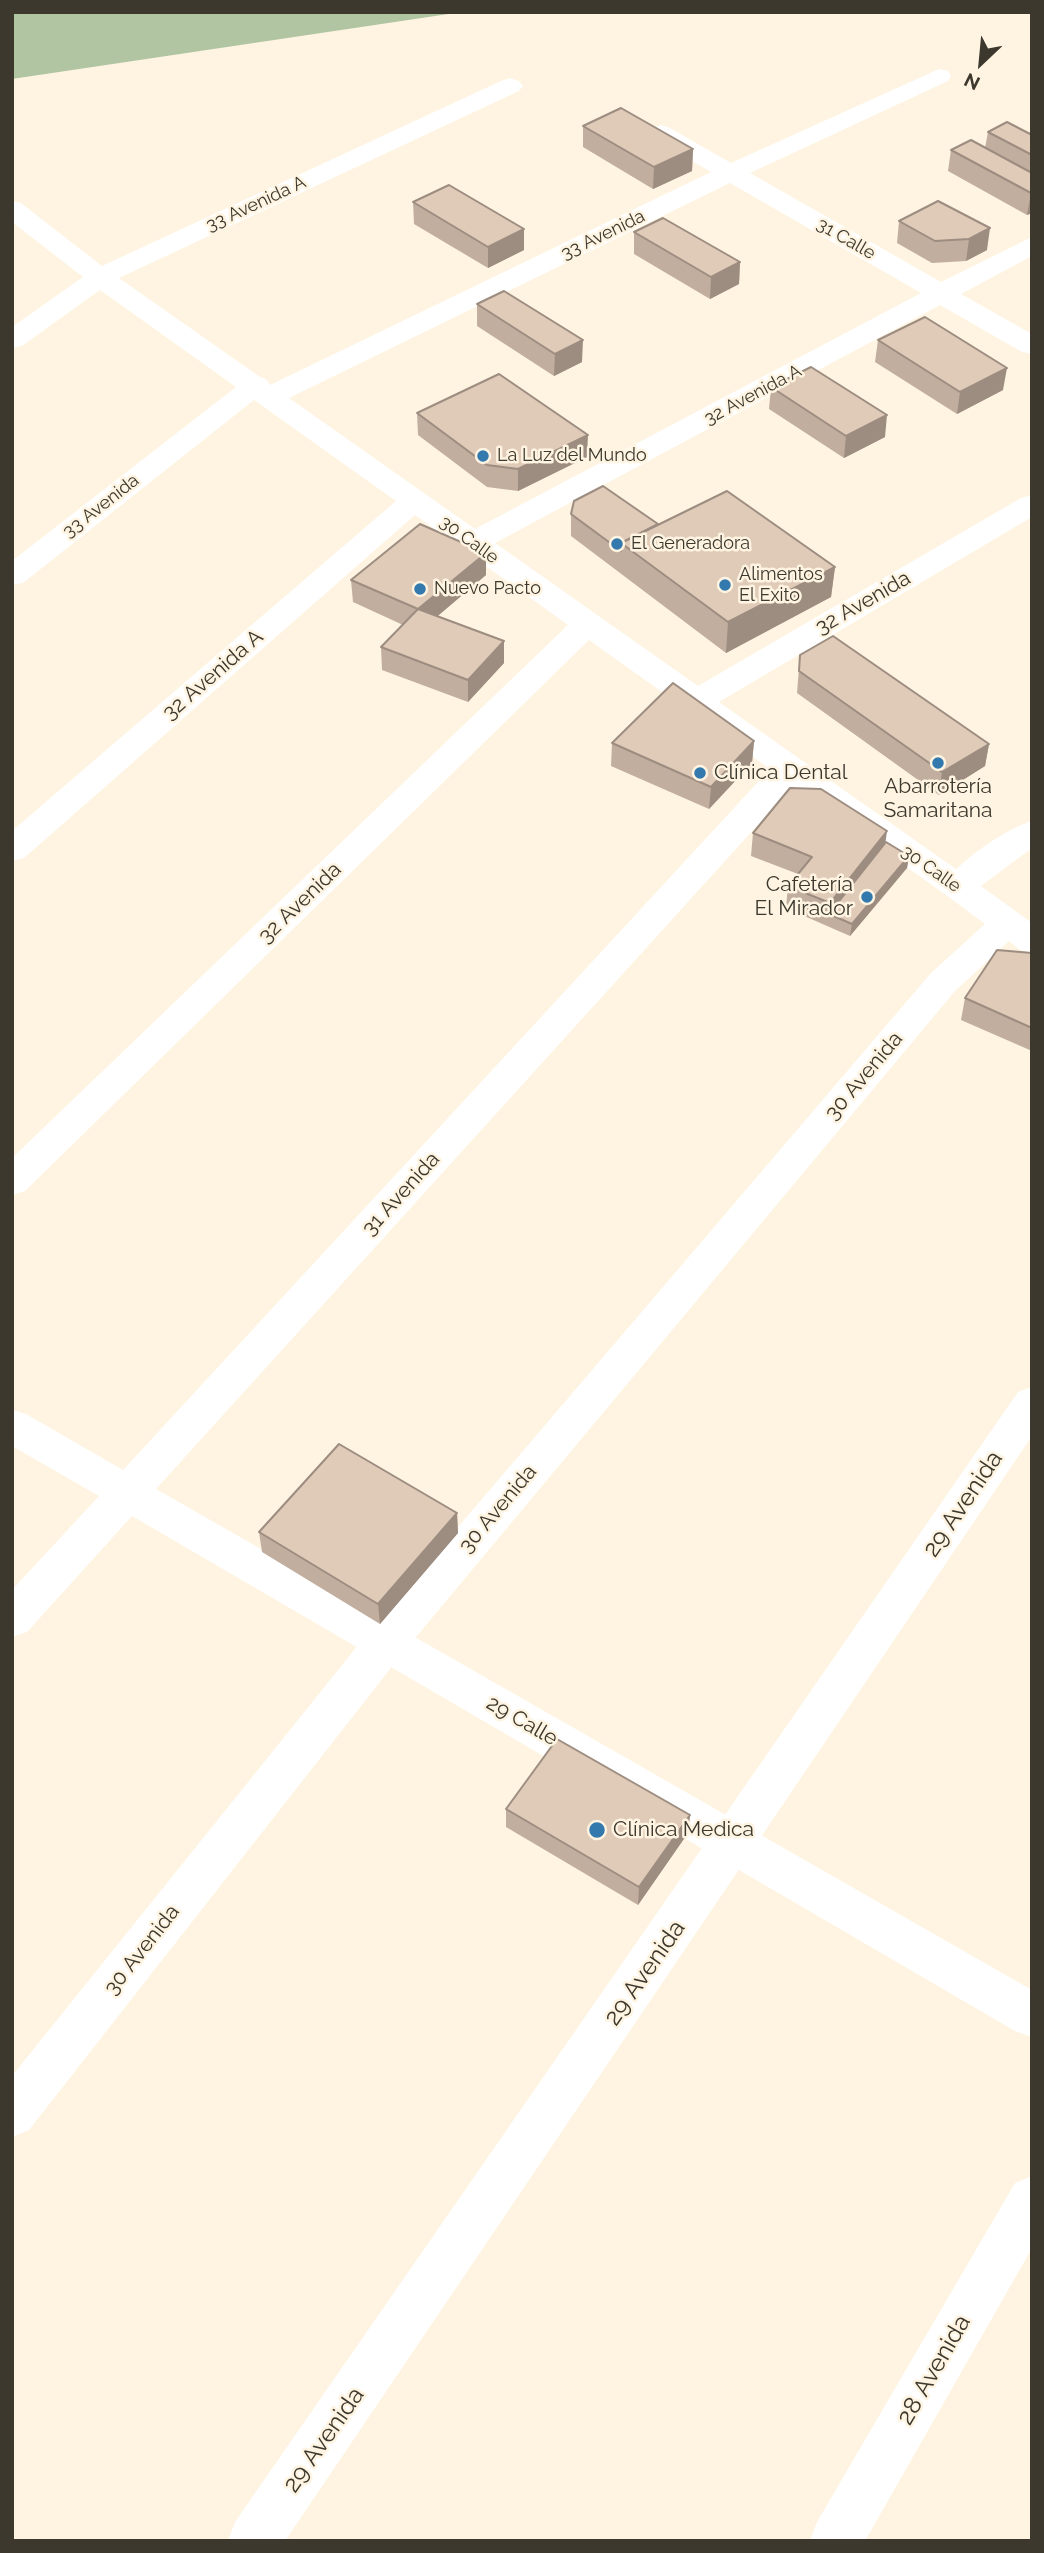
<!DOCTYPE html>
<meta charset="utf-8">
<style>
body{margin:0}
#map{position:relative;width:1044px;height:2553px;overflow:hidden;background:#fef4e1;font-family:Raleway,sans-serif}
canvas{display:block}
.frame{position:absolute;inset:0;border:14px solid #3c382e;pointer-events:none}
.north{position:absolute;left:946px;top:28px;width:70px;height:70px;-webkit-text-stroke:5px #fef4e1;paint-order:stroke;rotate:206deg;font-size:19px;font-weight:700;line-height:28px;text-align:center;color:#3c382e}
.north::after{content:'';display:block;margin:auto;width:24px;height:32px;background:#3c382e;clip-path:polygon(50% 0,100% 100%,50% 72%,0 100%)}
</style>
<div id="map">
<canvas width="1044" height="2553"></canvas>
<div class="frame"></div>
<div class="north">N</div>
</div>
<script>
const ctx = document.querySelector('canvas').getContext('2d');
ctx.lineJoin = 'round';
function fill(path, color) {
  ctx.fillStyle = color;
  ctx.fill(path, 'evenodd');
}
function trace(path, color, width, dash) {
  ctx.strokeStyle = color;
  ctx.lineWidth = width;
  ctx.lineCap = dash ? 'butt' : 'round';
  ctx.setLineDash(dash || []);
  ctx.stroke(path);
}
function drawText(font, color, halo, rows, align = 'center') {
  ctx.font = font + ' Raleway,sans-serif';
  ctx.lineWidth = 5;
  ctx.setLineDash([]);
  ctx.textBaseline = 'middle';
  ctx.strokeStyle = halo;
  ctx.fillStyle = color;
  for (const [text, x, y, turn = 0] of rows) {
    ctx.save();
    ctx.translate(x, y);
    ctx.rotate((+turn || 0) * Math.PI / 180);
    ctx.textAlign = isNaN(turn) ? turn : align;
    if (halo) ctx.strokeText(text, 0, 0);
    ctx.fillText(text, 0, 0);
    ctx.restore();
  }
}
fill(new Path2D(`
 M12 12H462L12 79Z`), '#b1c5a2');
fill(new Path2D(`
 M939 69 948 71 951 76 948 81 750 173 941 282 1032 237V256L961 294 1032 334V354L1022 352 940 305 495 543 698 686 1021 498 1032 495V517L719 702 970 879 975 887 970 895 958 899 946 895 793 786 156 1489 1032 1990V2037L1015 2031 132 1516 27 1632 12 1637V1590L99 1496 12 1446V1410L26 1414 123 1470 770 769 589 640 25 1191 12 1195V1158L568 625 415 515 24 858 12 861V831L396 501 254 400 23 583 12 585V561L236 387 100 290 22 346 12 348V327L83 277 12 222V201L21 203 102 266 501 81 510 78 519 81 523 86 519 91 119 278 260 377 266 379 270 385 711 172 652 138 648 133 652 128 661 125 670 128 731 163ZM730 183 921 293 475 529 289 398Z
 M1032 2176V2248L865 2541H810L817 2522 1015 2183Z`), '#fff');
fill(new Path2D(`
 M1032 821V848L981 886 1032 923V953L1020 950 1009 941 955 991 401 1655 29 2130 12 2137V2076L371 1629 931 973 985 924 946 895 941 887C955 864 1006 828 1032 821Z
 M1032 1387V1436L285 2541H228L235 2522 1018 1392Z`), '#fff');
fill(new Path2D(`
 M583 126 693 149 692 171 653 189 583 147Z
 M988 132 1032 135V213L1027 215 948 171 951 150 985 148Z
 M938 201 987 250 966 261 932 263 897 243 899 221Z
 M413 202 524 229V250L488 268 414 224Z
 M634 232 740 262 739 284 710 299 634 254Z
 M477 304 582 362 554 376 477 326Z
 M878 340 1003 390 957 414 875 362Z
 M771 387 885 437 844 458 769 409Z
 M417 413 587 457 518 491 487 487 418 435Z
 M571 514 658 524 835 567 831 597 726 653 571 536Z
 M486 575 437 616 504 641V663L468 702 382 670 381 647 403 625 353 602 351 580Z
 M800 655 989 744 985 766 939 795 797 693Z
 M754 741 752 763 709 809 611 766 612 743Z
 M753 833 886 842 909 856 907 868 850 936 786 908 788 886 798 874 751 856Z
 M1032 953V1051L961 1020 965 998Z
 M457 1513 458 1533 380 1624 262 1552 259 1532Z
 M506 1809 690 1815 688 1833 638 1905 506 1827Z`), '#c1ae9e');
fill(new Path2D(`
 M693 149 692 171 653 189 654 167Z
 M1031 193H1032V213L1027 215Z
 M990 228 987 250 966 261 969 239Z
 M524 229V250L488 268V247Z
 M740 262 739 284 710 299 711 277Z
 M583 340 582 362 554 376 555 354Z
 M1007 368 1003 390 957 414 960 392Z
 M887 415 885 437 844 458 846 436Z
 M588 435 587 457 518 491V469Z
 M486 553V575L419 632 418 609Z
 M835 567 831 597 726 653 728 622Z
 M504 641V663L468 702V680Z
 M754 741 752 763 709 809 711 787Z
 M989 744 985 766 939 795 942 772Z
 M887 831 884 853 829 914 830 903Z
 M909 856 907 868 850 936 852 924Z
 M457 1513 458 1533 380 1624 378 1604Z
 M690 1815 688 1833 638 1905 639 1887Z`), '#9d8d81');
const building = new Path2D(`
 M621 108 693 149 654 167 583 126Z
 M1007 122 1032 135V155L988 132Z
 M971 140 1032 173V193H1031L951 150Z
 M449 185 524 229 488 247 413 202Z
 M938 201 990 228 969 239 935 241 899 221Z
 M663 218 740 262 711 277 634 232Z
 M504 291 583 340 555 354 477 304Z
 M925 317 1007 368 960 392 878 340Z
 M811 367 887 415 846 436 771 387Z
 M499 374 588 435 518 469 487 465 417 413Z
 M603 486 658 524 621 543V551L571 514 574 501Z
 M727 491 835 567 728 622 621 543Z
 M420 524 486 553 418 609 351 580Z
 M418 609 504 641 468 680 381 647Z
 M833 636 989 744 942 772 799 671 800 655Z
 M673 683 754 741 711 787 612 743Z
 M790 788 821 789 887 831 830 903 788 886 812 857 753 833Z
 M886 842 909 856 852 924 829 914Z
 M997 950 1032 953V1028L965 998Z
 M339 1444 457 1513 378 1604 259 1532Z
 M557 1739 690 1815 639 1887 506 1809Z`);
fill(building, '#e0cab8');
trace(building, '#9d8d81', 2);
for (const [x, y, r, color] of [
 [483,456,7,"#3379ae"],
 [617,544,7,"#3379ae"],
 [725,585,7,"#3379ae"],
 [420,589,7,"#3379ae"],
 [938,763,7,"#3379ae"],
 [700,773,7,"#3379ae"],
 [867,897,7,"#3379ae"],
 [597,1830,9,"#3379ae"]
]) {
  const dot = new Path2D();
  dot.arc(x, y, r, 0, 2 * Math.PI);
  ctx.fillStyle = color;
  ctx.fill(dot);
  trace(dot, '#fef4e1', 2.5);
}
drawText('18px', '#3c382e', '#fef4e1', [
 ["33 Avenida A",256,204,-25],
 ["33 Avenida",603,235,-26],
 ["31 Calle",846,239,30],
 ["32 Avenida A",753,395,-28],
 ["33 Avenida",101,506,-38],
 ["30 Calle",469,540,36],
 ["30 Calle",931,869,35]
]);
drawText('18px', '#3c382e', '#fef4e1', [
 ["La Luz del Mundo",497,456],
 ["El Generadora",631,544],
 ["Alimentos",739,575],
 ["El Exito",739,596],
 ["Nuevo Pacto",434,589]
], 'left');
drawText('21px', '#3c382e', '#fef4e1', [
 ["32 Avenida",863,603,-30],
 ["32 Avenida A",213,675,-41],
 ["32 Avenida",300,903,-44],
 ["30 Avenida",864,1076,-50],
 ["31 Avenida",401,1194,-48],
 ["30 Avenida",498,1509,-50],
 ["29 Calle",522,1721,30],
 ["30 Avenida",142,1950,-52]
]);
drawText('21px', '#3c382e', '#fef4e1', [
 ["Clínica Dental",714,773],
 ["Abarrotería",938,787,"center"],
 ["Samaritana",938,811,"center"],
 ["Cafetería",853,885,"right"],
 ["El Mirador",853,909,"right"],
 ["Clínica Medica",613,1830]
], 'left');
drawText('24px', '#3c382e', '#fef4e1', [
 ["29 Avenida",963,1504,-56],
 ["29 Avenida",645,1973,-55],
 ["28 Avenida",934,2370,-60],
 ["29 Avenida",324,2440,-55]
]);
</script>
